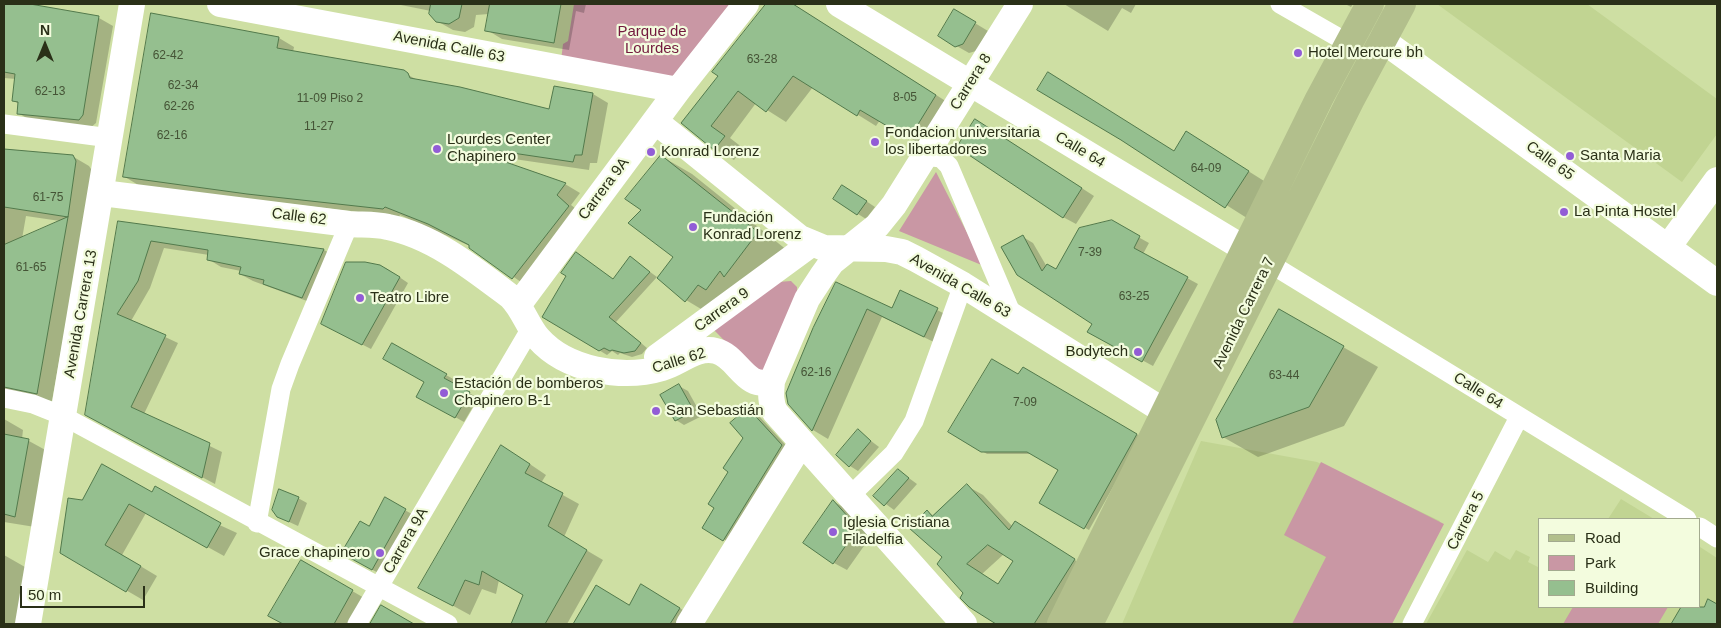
<!DOCTYPE html>
<meta charset="utf-8">
<style>
body{margin:0}
#map{position:relative;width:1721px;height:628px;overflow:hidden;background:#cedfa3;font-family:Helvetica,sans-serif}
canvas{display:block}
.frame{position:absolute;inset:0;border:5px solid #2a3018;pointer-events:none}
.legend{position:absolute;left:1538px;top:518px;width:162px;height:90px;box-sizing:border-box;background:#f3fcde;border:1px solid #a3aa8f;margin:0;padding:6px 9px;list-style:none;font-size:15px;color:#2a3018}
.legend li{display:flex;align-items:center;gap:10px;height:25px}
.legend b{width:25px;border:1px solid #a3aa8f}
.north{position:absolute;left:20px;top:20px;width:50px;height:50px;-webkit-text-stroke:4px #f3fcde;paint-order:stroke;rotate:0deg;font-size:14px;font-weight:700;line-height:20px;text-align:center;color:#2a3018}
.north::after{content:'';display:block;margin:auto;width:18px;height:22px;background:#2a3018;clip-path:polygon(50% 0,100% 100%,50% 72%,0 100%)}
.scale{position:absolute;left:20px;top:586px;width:125px;height:22px;box-sizing:border-box;border:2px solid #2a3018;border-top:0;padding-left:6px;font-size:15px;line-height:18px;white-space:nowrap;color:#2a3018;-webkit-text-stroke:4px #f3fcde;paint-order:stroke}
</style>
<div id="map">
<canvas width="1721" height="628"></canvas>
<div class="frame"></div>
<ul class="legend">
<li><b style="height:6px;background:#b2bf8c"></b>Road</li>
<li><b style="height:14px;background:#c997a4"></b>Park</li>
<li><b style="height:14px;background:#95bf8f"></b>Building</li>
</ul>
<div class="north">N</div>
<div class="scale">50 m</div>
</div>
<script>
const ctx = document.querySelector('canvas').getContext('2d');
ctx.lineJoin = 'round';
function fill(path, color) {
  ctx.fillStyle = color;
  ctx.fill(path, 'evenodd');
}
function trace(path, color, width, dash) {
  ctx.strokeStyle = color;
  ctx.lineWidth = width;
  ctx.lineCap = dash ? 'butt' : 'round';
  ctx.setLineDash(dash || []);
  ctx.stroke(path);
}
function drawText(font, color, halo, rows, align = 'center') {
  ctx.font = font + ' Helvetica,sans-serif';
  ctx.lineWidth = 4.5;
  ctx.setLineDash([]);
  ctx.textBaseline = 'middle';
  ctx.strokeStyle = halo;
  ctx.fillStyle = color;
  for (const [text, x, y, turn = 0] of rows) {
    ctx.save();
    ctx.translate(x, y);
    ctx.rotate((+turn || 0) * Math.PI / 180);
    ctx.textAlign = isNaN(turn) ? turn : align;
    if (halo) ctx.strokeText(text, 0, 0);
    ctx.fillText(text, 0, 0);
    ctx.restore();
  }
}
fill(new Path2D(`
 M1437 4H1587L1717 99V134L1682 182Z
 M1201 441 1317 462 1440 521 1386 624H1122Z
 M1621 499 1654 519H1608Z
 M1700 547 1717 558V624H1426L1467 550 1488 562 1495 551 1510 560 1516 550 1530 557 1528 562 1540 568V607H1700Z`), '#c1d492');
fill(new Path2D(`
 M574 4H730L674 75 667 79 561 61 563 44 568 41Z
 M936 172 984 266 899 231Z
 M791 281 797 287V297L760 377 714 330 778 282Z
 M1321 462 1444 524 1392 624H1292L1326 557 1284 535Z
 M1573 607H1668L1658 624H1563Z`), '#c997a4');
fill(new Path2D(`
 M4 4H25L99 18 113 26 96 123 90 128 32 121 18 113 19 104 14 101 16 79 4 78Z
 M396 4H586L584 13 576 11 569 50 502 39 487 30 489 14 476 15 474 27 465 32 453 30 437 21 431 11Z
 M767 4H793L955 107 929 149 880 120 876 126 813 87 786 122 756 103 730 138 743 148 734 160 715 149 683 122 720 76Z
 M1064 4H1136L1131 13 1122 8 1108 31Z
 M1345 4H1353L1351 7Z
 M955 11 988 31 976 51 969 53 939 36Z
 M279 38 294 47 293 52 403 72 419 81 550 110 555 87 593 94 608 103 597 163H590L589 170 514 159 512 166 565 184 580 193 571 205 584 215 528 287 470 246 400 215 399 217 140 186 125 177Z
 M1072 88 1175 152 1210 147 1272 186 1250 220 1122 139Z
 M989 128 1094 196 1076 224 1063 217Z
 M4 149 72 156 89 166 93 172 52 401 4 394ZM26 216 60 221 22 239Z
 M661 156 692 174 788 251 716 318 686 300 674 257 643 210Z
 M851 191 875 207 866 219 834 199Z
 M119 222 324 250 337 257 315 304 253 281 240 274 241 271 221 267 208 259 209 255 164 248 150 288 131 321 178 343 144 414 222 452 215 484 99 422Z
 M1111 222 1149 243 1143 254 1198 284 1153 366 1099 337 1093 324 1018 274 1023 237 1033 243 1047 267 1057 271Z
 M577 254 614 280 631 258 657 277 616 322 647 348 642 354 632 357 620 353 618 355 612 351 607 355 544 317 568 276Z
 M376 265 386 268 408 283 371 349 332 329Z
 M837 284 892 309 937 310 953 318 940 345 882 317 828 439 813 430 789 403Z
 M392 345 455 380 452 383 478 398 464 422 418 396 426 381Z
 M1343 347 1378 367 1344 426 1258 457 1223 437Z
 M1023 368 1141 437 1089 530 1041 503 1060 470 1033 454H987L950 432 1019 376Z
 M679 386 688 391 702 416 684 425 676 420Z
 M748 409 758 415 792 452 734 545 703 528 715 507 744 438Z
 M4 419 23 430 22 439 29 441 49 452 35 527 4 522Z
 M858 431 879 447 858 471 850 466Z
 M518 456 546 475 541 483 579 504 564 537 603 560 567 624H512L525 594 499 580 496 594 482 589 470 615 437 597Z
 M898 470 917 484 894 510 875 496Z
 M967 486 983 495 1013 527 1031 531 1090 570 1055 624H998L970 606 965 593 944 557 928 512 934 516ZM1004 554 1014 560 998 584 982 574Z
 M152 494 237 533 224 556 146 513 122 555 157 576 143 600 62 553 83 501Z
 M298 498 307 503 298 526 287 521Z
 M385 499 419 518 386 577 356 561 369 528Z
 M834 502 847 509 871 536 847 570 834 563Z
 M4 555 25 567V624H4Z
 M302 562 366 599 351 624H285L270 616Z
 M641 586 695 617 691 624H574L596 587 629 606Z
 M1682 607H1693L1717 619V624H1672Z`), '#0003');
const building = new Path2D(`
 M4 4H30L99 16 83 115 79 120 17 114 18 102 12 101 15 74 4 72Z
 M431 4H462L459 18 449 24 436 22 429 14Z
 M490 4H561L554 43 485 31Z
 M766 4H793L936 95 909 139 860 110 857 116 793 76 766 112 738 91 711 126 725 136 714 150 681 123 718 76 712 72Z
 M954 9 976 22 963 44 955 47 938 36Z
 M151 13 279 37 277 48 404 70 408 73 410 78 460 87 549 109 554 86 593 93 582 155H575L573 162 499 151 497 159 566 183 557 195 569 206 512 279 469 248V245L428 224 385 207 383 209 247 194 123 177Z
 M1048 72 1174 151 1186 131 1249 171 1225 208 1121 140 1037 90Z
 M975 119 1082 188 1063 218 957 147Z
 M4 149 73 155 76 161 68 217 4 207Z
 M661 155 758 232 724 277 720 271 706 290 698 285 685 302 657 278 673 257 628 223 641 210 625 199Z
 M842 185 867 201 857 215 833 199Z
 M68 217 37 394 4 387V245Z
 M1112 220 1140 236 1134 248 1188 277 1142 362 1087 332 1092 324 1017 275 1001 247 1023 235 1042 271 1047 264 1056 269 1079 228Z
 M118 221 324 249 302 298 263 284 264 280 239 274 241 267 207 260 208 250 151 241 138 281 117 314 166 335 131 407 210 443 202 478 85 415Z
 M576 252 613 279 630 256 650 272 609 317 641 343 635 351 624 353 612 350 610 351 604 348 599 351 542 317 566 276 561 273Z
 M346 262H365L380 265 400 277 362 345 321 324Z
 M836 282 892 308 900 290 938 308 924 337 867 309 812 431 788 404 786 393 813 328Z
 M1279 309 1344 346 1309 407 1222 438 1216 420Z
 M392 343 447 374 444 378 470 392 455 418 416 397 424 382 383 359Z
 M992 359 1018 374 1023 367 1137 434 1084 529 1039 503 1058 470 1027 452H981L948 432Z
 M679 384 694 411 675 421 660 395Z
 M748 408 782 445 723 541 702 528 714 508 708 504 728 472 723 468 743 438 730 423Z
 M858 429 871 441 849 467 836 455Z
 M4 434 29 439 15 517 4 514Z
 M501 445 530 464 525 473 563 493 548 526 587 550 545 624H511L523 595 482 571 479 585 465 580 453 606 418 588Z
 M102 464 152 492 155 486 221 523 207 548 129 504 105 545 141 566 126 592 60 553 68 498 82 500Z
 M898 469 909 478 884 506 873 496Z
 M967 484 1009 530 1015 521 1075 559 1034 624H996L969 607 960 598 963 593 937 564 942 557 909 528 927 510 932 516ZM988 545 1013 561 998 584 967 564Z
 M279 489 299 497 289 522 277 517 272 510Z
 M385 497 406 509 372 570 341 553 360 521 369 526Z
 M833 500 858 528 833 564 803 543Z
 M301 560 353 590 334 624H283L268 616Z
 M641 584 680 608 670 624H573L596 585 629 605Z
 M1708 599 1717 604V624H1671L1681 607H1704Z
 M381 605 414 624H370Z`);
fill(building, '#95bf8f');
trace(building, '#52794c', 1);
trace(new Path2D(`
 M1280 4 1348 43
 M4 124 110 138
 M925 156 941 158 949 166 1013 317
 M1269 263 1687 519
 M4 398 33 404 63 416 448 624
 M850 496 894 453 914 421 963 285
 M257 523 281 389 290 364 349 224
 M1700 527 1717 538
 M357 624 531 328
 M1412 624 1519 417`), '#fff', 19);
trace(new Path2D(`
 M220 4 678 90
 M839 4 1245 249
 M1382 40 1717 283
 M655 121 800 238 824 248 886 249 902 252 916 259 963 285 1183 423
 M102 193 349 224C362 225 375 224 388 227 433 236 474 269 511 297 523 309 527 325 538 338 566 370 622 380 662 368 680 363 696 346 716 351 738 356 745 391 772 381
 M1668 247 1717 180
 M519 304 678 90 746 4
 M657 357 811 244
 M28 624 132 4
 M689 624 802 442
 M964 624 775 412C770 401 771 393 772 381L807 299 822 276 832 262 877 226 894 205 1020 4`), '#fff', 26);
trace(new Path2D(`
 M1061 624 1319 99 1370 4
 M1089 624 1350 101 1402 4`), '#b2bf8c', 28);
for (const [x, y, r, color] of [
 [1298,53,5,"#925dd6"],
 [875,142,5,"#925dd6"],
 [437,149,5,"#925dd6"],
 [651,152,5,"#925dd6"],
 [1570,156,5,"#925dd6"],
 [1564,212,5,"#925dd6"],
 [693,227,5,"#925dd6"],
 [360,298,5,"#925dd6"],
 [1138,352,5,"#925dd6"],
 [444,393,5,"#925dd6"],
 [656,411,5,"#925dd6"],
 [833,532,5,"#925dd6"],
 [380,553,5,"#925dd6"]
]) {
  const dot = new Path2D();
  dot.arc(x, y, r, 0, 2 * Math.PI);
  ctx.fillStyle = color;
  ctx.fill(dot);
  trace(dot, '#f3fcde', 2);
}
drawText('12px', '#455436', null, [
 ["62-42",168,56],
 ["63-28",762,60],
 ["62-34",183,86],
 ["62-13",50,92],
 ["8-05",905,98],
 ["11-09 Piso 2",330,99],
 ["62-26",179,107],
 ["11-27",319,127],
 ["62-16",172,136],
 ["64-09",1206,169],
 ["61-75",48,198],
 ["7-39",1090,253],
 ["61-65",31,268],
 ["63-25",1134,297],
 ["62-16",816,373],
 ["63-44",1284,376],
 ["7-09",1025,403]
]);
drawText('15px', '#72183d', '#f3fcde', [
 ["Parque de",652,32],
 ["Lourdes",652,49]
]);
drawText('15px', '#2a3018', '#f3fcde', [
 ["Avenida Calle 63",449,47,11],
 ["Carrera 8",971,82,-58],
 ["Calle 64",1080,150,31],
 ["Calle 65",1550,161,36],
 ["Carrera 9A",604,189,-53],
 ["Calle 62",299,217,7],
 ["Avenida Calle 63",960,286,30],
 ["Carrera 9",722,310,-36],
 ["Avenida Carrera 7",1244,313,-64],
 ["Avenida Carrera 13",81,314,-80],
 ["Calle 62",679,361,-17],
 ["Calle 64",1478,391,32],
 ["Carrera 5",1466,521,-63],
 ["Carrera 9A",406,541,-60]
]);
drawText('15px', '#2a3018', '#f3fcde', [
 ["Hotel Mercure bh",1308,53],
 ["Fondacion universitaria",885,133],
 ["los libertadores",885,150],
 ["Lourdes Center",447,140],
 ["Chapinero",447,157],
 ["Konrad Lorenz",661,152],
 ["Santa Maria",1580,156],
 ["La Pinta Hostel",1574,212],
 ["Fundación",703,218],
 ["Konrad Lorenz",703,235],
 ["Teatro Libre",370,298],
 ["Bodytech",1128,352,"right"],
 ["Estación de bomberos",454,384],
 ["Chapinero B-1",454,401],
 ["San Sebastián",666,411],
 ["Iglesia Cristiana",843,523],
 ["Filadelfia",843,540],
 ["Grace chapinero",370,553,"right"]
], 'left');
</script>
